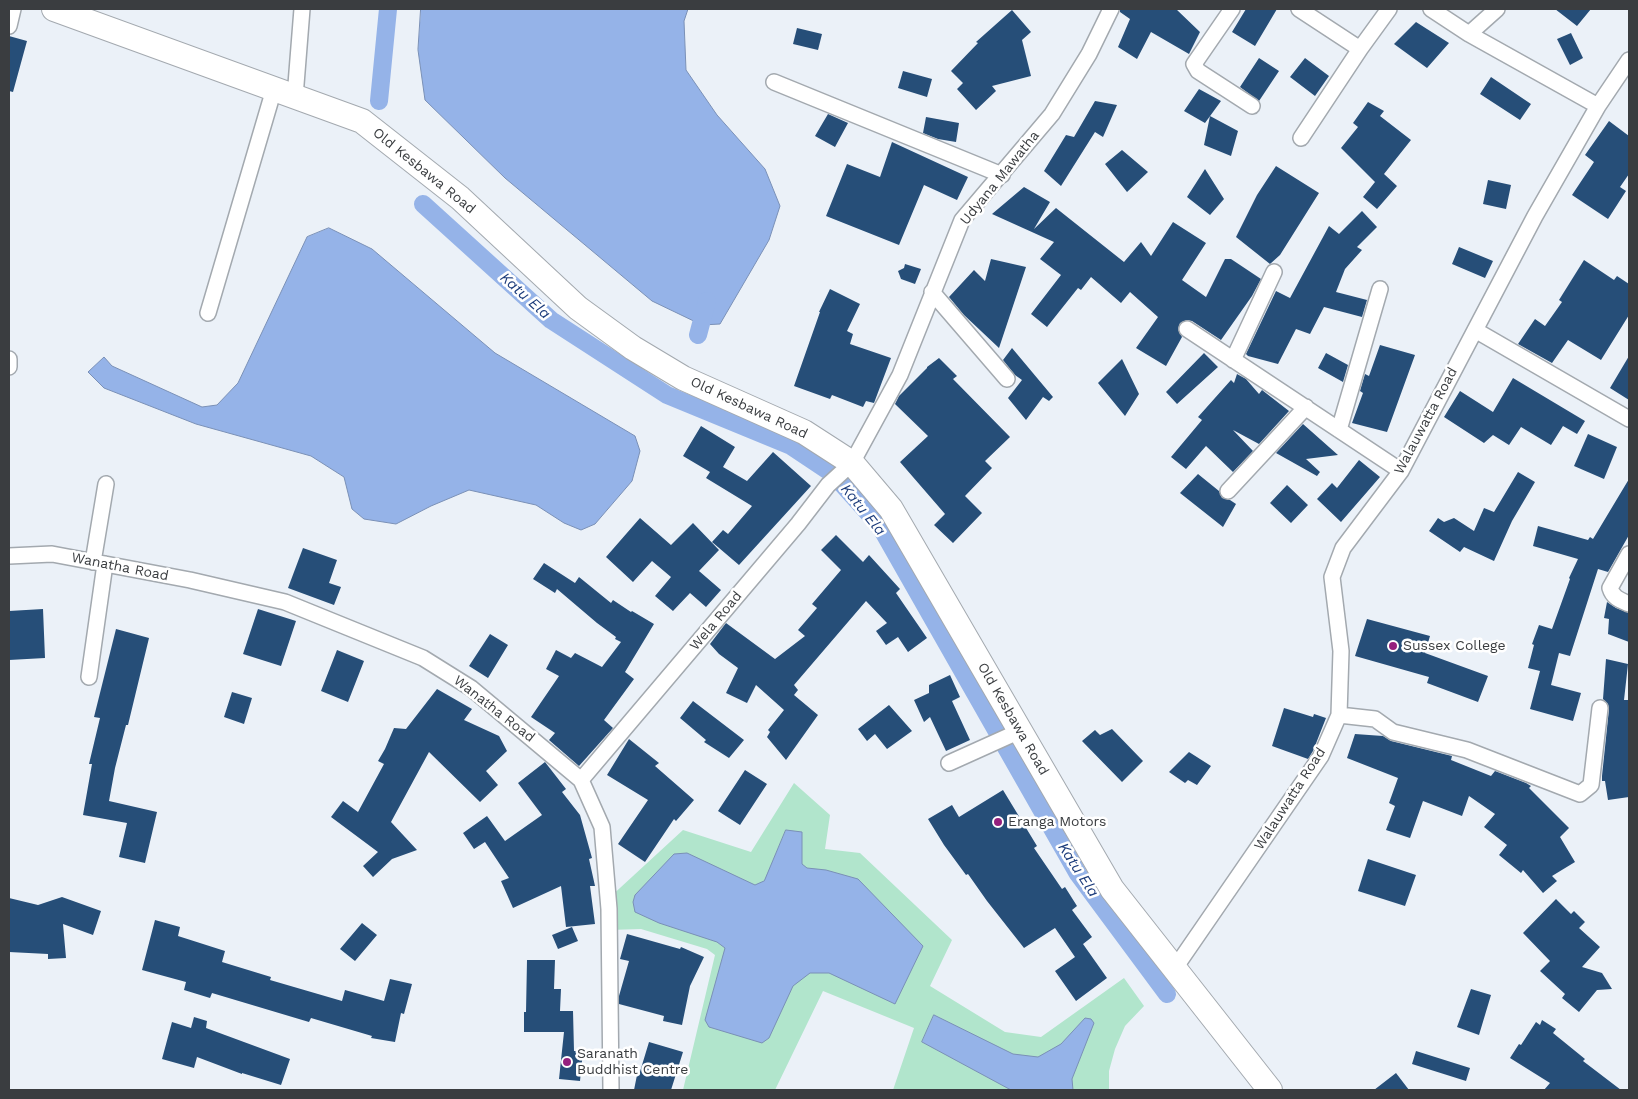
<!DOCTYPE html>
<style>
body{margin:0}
#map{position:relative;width:1638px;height:1099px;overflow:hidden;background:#ebf1f8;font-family:"Work Sans",sans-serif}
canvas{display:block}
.frame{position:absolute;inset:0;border:10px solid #3a3d40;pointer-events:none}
</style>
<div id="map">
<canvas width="1638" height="1099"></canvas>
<div class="frame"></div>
</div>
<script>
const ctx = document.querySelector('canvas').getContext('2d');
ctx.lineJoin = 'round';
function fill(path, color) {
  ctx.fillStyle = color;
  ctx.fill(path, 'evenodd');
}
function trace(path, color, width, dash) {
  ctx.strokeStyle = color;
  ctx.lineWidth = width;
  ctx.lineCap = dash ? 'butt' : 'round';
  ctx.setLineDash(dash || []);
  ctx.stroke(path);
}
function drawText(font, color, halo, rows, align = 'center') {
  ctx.font = font + ' "Work Sans",sans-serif';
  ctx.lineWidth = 5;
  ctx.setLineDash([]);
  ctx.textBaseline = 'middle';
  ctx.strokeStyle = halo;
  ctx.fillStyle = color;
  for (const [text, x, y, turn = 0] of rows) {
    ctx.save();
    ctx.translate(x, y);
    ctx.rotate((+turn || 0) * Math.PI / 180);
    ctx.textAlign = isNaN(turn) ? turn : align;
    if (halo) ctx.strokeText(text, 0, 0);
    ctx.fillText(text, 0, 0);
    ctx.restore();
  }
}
fill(new Path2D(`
 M794 783 830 815 825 849 860 853 952 940 930 986 1005 1032 1041 1037 1124 978 1144 1006 1125 1026 1115 1049 1109 1071V1090H893L914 1028 823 991 775 1090H683L715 955 707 949 641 929 609 930 608 899 683 830 751 852Z`), '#b1e5cc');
const water = new Path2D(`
 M421 9H688L684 21 686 70 717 115 765 169 780 206 769 240 720 324 702 325 652 301 505 178 425 100 418 50Z
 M329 228 372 249 495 353 635 436 640 451 632 481 595 524 581 530 564 523 536 505 469 490 431 506 396 524 364 519 352 509 344 477 311 456 196 424 104 388 88 372 104 357 112 366 202 407 217 405 238 383 307 237Z
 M786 830 802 832V864L807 868 826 870 858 879 923 946 895 1004 829 973H810L793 986 769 1038 762 1043 709 1027 705 1020 725 948 717 942 659 923 635 912 633 902 635 895 674 854 687 853 755 885 764 881Z
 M934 1015 1013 1054 1038 1057 1061 1044 1085 1018 1091 1019 1094 1023 1072 1079 1073 1090H1011L922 1042Z`);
fill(water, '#95b3e8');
trace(water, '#7a90b6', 1);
trace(new Path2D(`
 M379 101 388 9
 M423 204 551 320 667 395 791 446 833 474 880 526 1078 874 1167 994
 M698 335 707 301`), '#95b3e8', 18);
fill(new Path2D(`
 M1120 9H1176L1200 32 1189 54 1151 32 1137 59 1118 47 1130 19 1120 12Z
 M1246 9H1277L1255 46 1232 32Z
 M1555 9H1591L1577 26Z
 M1012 10 1031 32 1022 40 1031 76 992 86 996 91 976 110 957 89 963 83 951 71 978 43 976 42Z
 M1416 22 1449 43 1427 68 1394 44Z
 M797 28 822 34 818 50 793 44Z
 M1571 33 1583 58 1570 65 1557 39Z
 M9 36 27 41 13 92 9 91Z
 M1259 58 1279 71 1259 101 1240 87Z
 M1305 58 1329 76 1315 96 1290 77Z
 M903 71 932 79 927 97 898 88Z
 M1491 77 1531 104 1520 120 1480 94Z
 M1199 89 1221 101 1205 123 1184 111Z
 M1095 101 1117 105 1103 137 1095 132 1061 186 1044 171 1066 135 1074 137Z
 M1368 102 1384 111 1380 116 1411 140 1384 174 1397 186 1377 209 1363 197 1375 182 1341 148 1358 127 1353 123Z
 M828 114 848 123 835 147 815 136Z
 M1210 116 1238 131 1231 156 1204 145Z
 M926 117 959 123 956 142 938 139 923 133Z
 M1609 121 1629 136V174L1620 187 1626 191 1608 219 1572 195 1594 162 1585 155Z
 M892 142 968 177 957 200 924 185 899 245 826 216 847 164 880 177Z
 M1122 150 1148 172 1127 192 1105 164Z
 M1276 166 1319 193 1280 255 1270 264 1236 237 1257 195Z
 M1205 169 1224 199 1210 215 1187 197Z
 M1488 180 1511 185 1506 209 1483 204Z
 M1024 187 1050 202 1034 229 1056 208 1124 262 1141 242 1151 256 1173 222 1206 243 1182 280 1206 297 1225 259H1231L1261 279 1252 296 1221 340 1192 321 1187 320 1180 323 1178 329 1182 337 1166 366 1136 348 1158 317 1130 292 1121 303 1091 277 1081 290 1078 288 1047 327 1031 314 1061 275 1040 259 1054 242 992 214Z
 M1362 211 1377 227 1357 247 1362 250 1345 269 1336 292 1367 300 1362 317 1324 307 1310 334 1296 329 1278 364 1248 356 1246 354 1276 291 1290 298 1329 226 1339 234Z
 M1459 247 1493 261 1485 278 1452 264Z
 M991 259 1026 267 999 348 964 315 949 297 974 270 985 281Z
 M1584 260 1614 280 1617 276 1629 284V315L1601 360 1568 340 1552 363 1518 344 1535 319 1545 326 1562 302 1559 300Z
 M905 264 921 269 915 284 901 279 898 271 904 268Z
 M830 289 860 304 847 331 853 334 850 344 891 358 874 403 866 401 863 407 832 395 830 399 794 386 820 312H819Z
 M1380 345 1415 355 1387 432 1352 423 1363 393 1360 391 1365 374 1369 376Z
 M1012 348 1053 397 1049 401 1043 397 1026 420 1008 398 1022 380 1015 375 1003 360Z
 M1204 353 1218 367 1177 404 1166 392Z
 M1326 353 1348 365 1343 382 1318 368Z
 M1629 356V400L1610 388Z
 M939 358 957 376 953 379 1010 437 985 461 992 468 965 496 982 513 953 543 934 525 945 514 900 462 928 436 895 404 899 396 927 368V367Z
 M1122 359 1139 394 1125 416 1098 383Z
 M1237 374 1246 379 1259 394 1262 390 1289 411 1259 444 1233 430 1253 451 1233 472 1206 446 1186 469 1171 457 1202 420 1198 417 1231 380 1234 383Z
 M1513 378 1585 421 1577 434 1563 426 1551 445 1521 427 1509 445 1493 435 1484 443 1444 417 1460 391 1493 412Z
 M1303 424 1338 455 1306 459 1320 472 1317 476 1276 453Z
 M701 426 735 447 723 467 747 481 773 452 811 486 739 565 712 542 723 530 728 534 752 506 706 478 710 472 683 456Z
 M1588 434 1617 447 1604 479 1574 466Z
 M1359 460 1380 477 1341 522 1317 499 1332 483 1337 488Z
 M1518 472 1535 482 1512 521 1494 561 1464 547 1460 552 1429 531 1438 518 1444 522 1454 518 1474 531 1484 508 1494 512Z
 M1198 474 1219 491 1222 498 1230 500 1236 504 1223 527 1180 493Z
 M1629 479V535L1608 572 1598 569 1570 656 1559 653 1551 685 1581 693 1573 721 1530 709 1540 671 1528 668 1534 645 1532 644 1539 625 1552 629 1570 579 1569 578 1578 559 1533 546 1538 526 1588 540 1590 537 1593 539Z
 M1287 485 1308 505 1291 523 1270 503Z
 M640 518 671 545 693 523 719 550 699 571 721 590 706 607 690 593 673 611 655 596 671 577 652 561 633 582 606 557Z
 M836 535 863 562 869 555 900 589 896 593 927 638 908 652 898 637 886 645 876 631 887 623 866 601 794 685 798 690 794 695 818 715 786 760 767 737 770 732 768 730 784 710 756 685 747 703 726 693 738 668 719 654 710 644 726 623 775 659 805 636 798 630 817 608 812 604 841 570 821 550Z
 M303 548 337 560 329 583 341 587 334 605 288 588Z
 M544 563 575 583 579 577 611 603 613 600 631 612 632 611 654 624 625 672 634 679 604 720 613 728 579 766 549 740 555 733 531 717 559 676 546 669 556 650 571 658 575 653 602 667 621 642 615 639 616 637 597 623 557 589 555 593 533 579Z
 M1607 602 1616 608 1629 613V642L1608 634 1609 619 1604 618Z
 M43 609 45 658 9 660V611Z
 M258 609 296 621 281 666 243 654Z
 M1367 619 1430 636 1425 653 1488 676 1478 702 1427 683 1429 677 1355 656Z
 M116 629 149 638 128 725H126L115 768 109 801 157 812 145 863 119 857 127 823 83 815 92 764H89L100 718 94 717Z
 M490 634 508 645 488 678 469 666Z
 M337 650 364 661 348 702 321 691Z
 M1606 659 1628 664 1624 700H1629V797L1608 800 1605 781H1602V776L1609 709 1608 704 1603 699Z
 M950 675 960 697 952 701 970 740 946 751 930 717 924 722 914 700 929 693V685Z
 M437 689 472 709 464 720 499 736 507 751 486 771 498 785 480 802 429 752 391 822 417 850 392 859 373 877 363 866 378 852 331 817 343 801 358 812 384 764 378 761 385 749 394 728 406 729Z
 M232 692 252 698 244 724 224 717Z
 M693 701 744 740 729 758 704 742 706 740 680 718Z
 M889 705 912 731 887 749 875 734 867 741 858 729Z
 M1284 708 1313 717 1314 714 1326 718 1313 751 1308 759 1272 746Z
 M1112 729 1143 761 1122 782 1082 741 1095 730 1100 735Z
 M1355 734 1383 736 1391 741 1452 756 1451 760 1491 776 1495 771 1526 783 1531 786 1529 788 1569 828 1560 837 1575 862 1552 876 1557 881 1543 893 1523 870 1521 873 1499 855 1507 845 1484 827 1495 814 1469 796 1462 816 1423 801 1410 838 1386 830 1395 806 1389 803 1398 778 1347 758Z
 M629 739 659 763 655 766 694 800 676 821 674 819 645 862 618 844 648 800 607 775Z
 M1189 752 1211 766 1197 785 1188 780 1185 783 1169 772Z
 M545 762 566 789 562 792 580 815 592 858 589 859 595 886H590L595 924 566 927 561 886 513 908 501 881 509 878 485 842 474 849 463 833 487 816 505 841 542 815 518 783Z
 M745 770 767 784 740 825 718 811Z
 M1003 790 1037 846 1034 848 1062 889 1065 887 1077 906 1072 910 1092 937 1083 944 1107 978 1076 1001 1055 971 1075 957 1055 928 1024 948 987 901 968 874 966 875 944 845 928 819 952 805 959 817Z
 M1368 859 1416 875 1405 906 1358 891Z
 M62 897 101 911 93 935 63 924 66 958 48 959V954L9 952V898L38 905Z
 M1556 899 1571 914 1574 911 1585 922 1579 928 1600 947 1582 967 1602 973 1612 989 1597 990 1579 1012 1562 998 1565 994 1540 971 1550 961 1523 933Z
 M155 920 180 927 178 936 225 951 222 962 271 977 270 980 342 1001 345 990 384 1001 390 979 412 984 404 1014 401 1013 395 1042 371 1038 372 1036 311 1018 309 1022 212 993 210 998 184 990 186 982 142 970Z
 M362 923 377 935 355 961 340 949Z
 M572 927 578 941 558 949 552 935Z
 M627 934 680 949 681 947 704 957 690 986 682 1025 663 1021 664 1016 619 1004V996L629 961 620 959Z
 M527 960H555L554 989H561L560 1011H573L574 1051H583L580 1081 559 1079 564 1032H524V1012H526Z
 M1471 989 1491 995 1479 1035 1457 1027Z
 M194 1017 207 1021 206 1028 290 1059 281 1085 242 1073V1074L197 1057 194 1068 162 1059 172 1022 191 1028Z
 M1542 1020 1556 1029 1553 1033 1585 1059 1583 1061 1621 1090H1544L1550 1083 1510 1058 1519 1044 1521 1045 1536 1022 1540 1025Z
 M649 1042 683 1052 671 1090H634L637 1075H639Z
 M1416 1051 1470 1068 1466 1081 1412 1064Z
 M1396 1073 1409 1090H1374Z`), '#264e78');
const minor = new Path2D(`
 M1232 9 1194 64 1198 71 1252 106
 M1299 9 1360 49
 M1431 9 1469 34 1598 106
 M9 26 13 9
 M1469 34 1497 9
 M774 82 1002 175
 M295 97 302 9
 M1301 138 1360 49 1389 9
 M932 292 1007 379
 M208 313 274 89
 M1187 329 1401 471
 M1475 330 1629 419
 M9 359V367
 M1233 360 1274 272
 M1339 430 1380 289
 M1228 491 1306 407
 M1629 554 1610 588C1613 598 1620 600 1629 604
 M9 556 52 554 190 580 285 602 423 658 471 688 581 780 602 827 609 909 611 1090
 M93 562 106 484
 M89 677 105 564
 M1339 715 1375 719 1393 732 1467 750 1580 794 1591 785 1600 708
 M949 763 1020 731
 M581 780 798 524 828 485 852 463 900 375 962 220 1052 114 1089 54 1111 9
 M1175 968 1321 756 1339 715 1341 651 1332 577 1343 548 1401 471 1535 216 1598 106 1629 60`);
const primary = new Path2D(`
 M54 9 362 121 460 198 578 308 633 348 683 378 804 432 852 463 891 509 1112 889 1270 1090`);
trace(minor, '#a3a9af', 18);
trace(primary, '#a3a9af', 26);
trace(minor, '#fff', 15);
trace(primary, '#fff', 24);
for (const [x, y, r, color] of [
 [1393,646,5,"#95207d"],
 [998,822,5,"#95207d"],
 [567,1062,5,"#95207d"]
]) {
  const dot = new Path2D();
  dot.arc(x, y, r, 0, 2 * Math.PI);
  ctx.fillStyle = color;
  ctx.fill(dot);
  trace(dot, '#fff', 2);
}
drawText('14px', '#3a3d40', '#fff', [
 ["Old Kesbawa Road",424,171,39],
 ["Udyana Mawatha",1000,178,-51],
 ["Old Kesbawa Road",749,408,25],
 ["Walauwatta Road",1426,421,-62],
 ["Wanatha Road",120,567,11],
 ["Wela Road",716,621,-50],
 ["Wanatha Road",494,709,38],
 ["Old Kesbawa Road",1013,719,60],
 ["Walauwatta Road",1290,799,-57]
]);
drawText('14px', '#3a3d40', '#fff', [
 ["Sussex College",1403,646],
 ["Eranga Motors",1008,822],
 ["Saranath",577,1054],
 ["Buddhist Centre",577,1070]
], 'left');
drawText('italic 15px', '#1c3c7b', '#fff', [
 ["Katu Ela",525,296,42],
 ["Katu Ela",863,510,51],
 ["Katu Ela",1078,870,57]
]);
</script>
